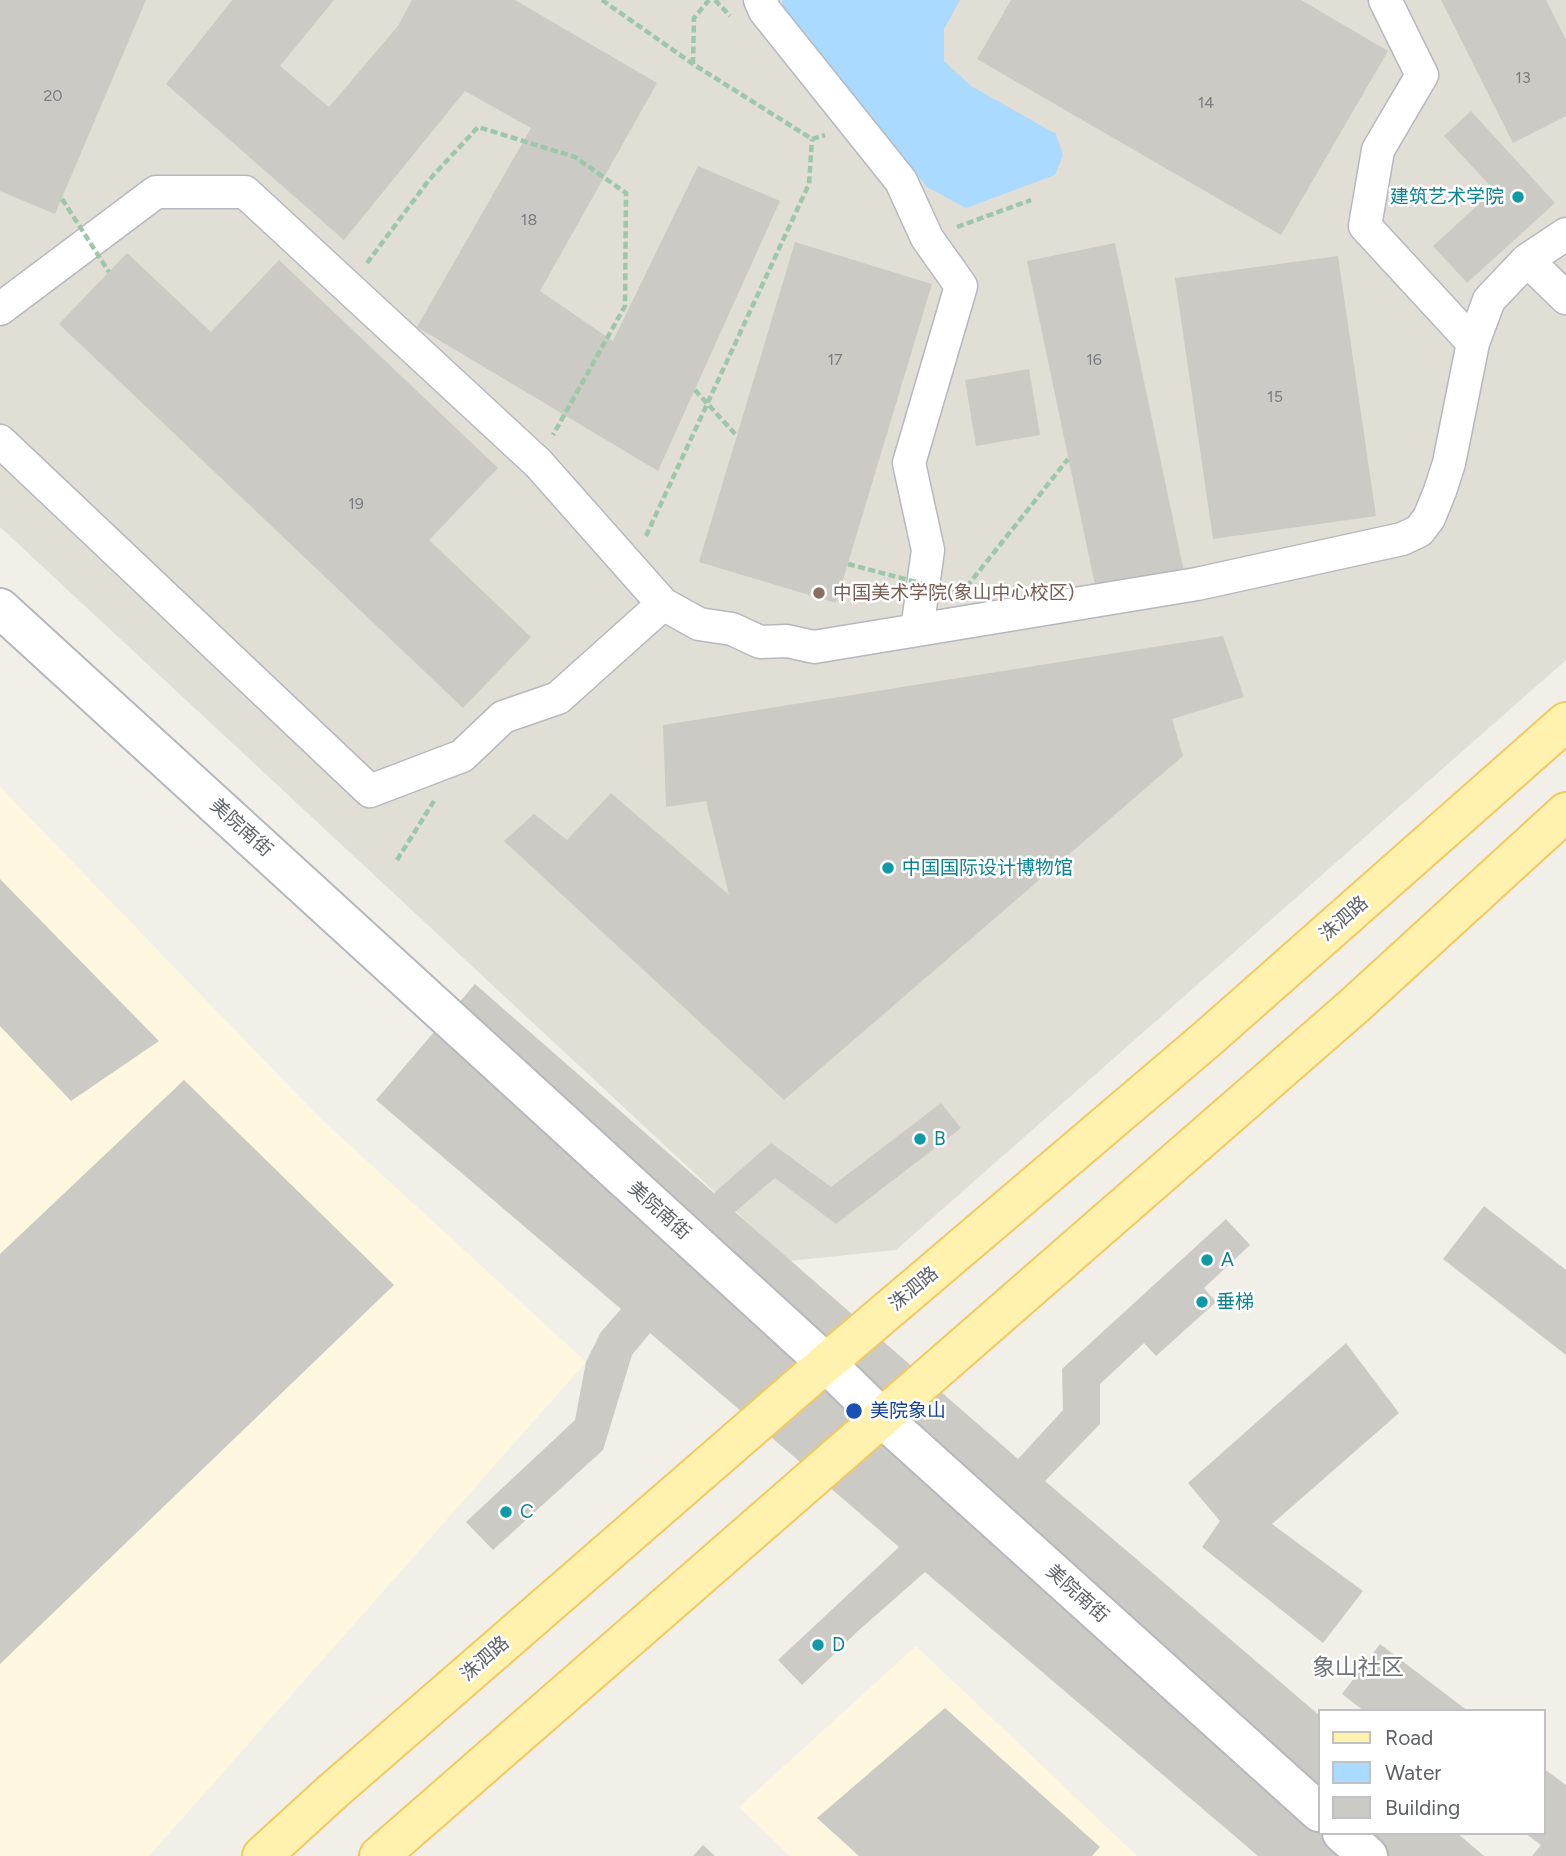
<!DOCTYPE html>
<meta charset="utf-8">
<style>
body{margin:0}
#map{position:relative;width:1566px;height:1856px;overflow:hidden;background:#f1efe8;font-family:Figtree,sans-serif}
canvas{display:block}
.legend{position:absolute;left:1318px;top:1709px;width:228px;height:126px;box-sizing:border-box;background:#fff;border:2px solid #bfc1c3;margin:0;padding:9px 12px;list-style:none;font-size:21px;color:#5f6368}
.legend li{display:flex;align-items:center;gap:14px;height:35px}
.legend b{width:35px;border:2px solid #bfc1c3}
</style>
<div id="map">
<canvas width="1566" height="1856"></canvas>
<ul class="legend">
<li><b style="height:9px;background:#fff2af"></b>Road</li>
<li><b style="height:19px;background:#aadaff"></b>Water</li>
<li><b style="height:19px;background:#cccac5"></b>Building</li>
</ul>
</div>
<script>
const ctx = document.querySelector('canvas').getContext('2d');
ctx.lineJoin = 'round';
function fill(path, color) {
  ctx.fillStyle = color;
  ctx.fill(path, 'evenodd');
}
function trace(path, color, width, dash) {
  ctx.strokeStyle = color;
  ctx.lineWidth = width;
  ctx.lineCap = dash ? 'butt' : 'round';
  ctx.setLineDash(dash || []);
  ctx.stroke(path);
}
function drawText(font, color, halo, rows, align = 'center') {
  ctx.font = font + ' Figtree,"Noto Sans SC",sans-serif';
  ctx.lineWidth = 5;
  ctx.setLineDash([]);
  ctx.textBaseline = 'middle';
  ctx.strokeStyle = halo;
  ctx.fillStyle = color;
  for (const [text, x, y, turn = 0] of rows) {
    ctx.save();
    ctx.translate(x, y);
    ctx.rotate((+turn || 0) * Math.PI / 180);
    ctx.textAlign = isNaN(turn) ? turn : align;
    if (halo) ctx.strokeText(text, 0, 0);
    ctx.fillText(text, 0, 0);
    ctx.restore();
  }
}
fill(new Path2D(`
 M0 787 319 1117 586 1362 149 1856H0Z
 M916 1646 1137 1856H790L739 1807Z`), '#fef7e0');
fill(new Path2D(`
 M0 0H1566V660L896 1250 789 1261 0 527Z`), '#e1ded6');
fill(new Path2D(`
 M782 0H960L944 29V61L971 86 1056 134 1063 155 1055 175 966 208 927 187 785 15Z`), '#aadaff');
fill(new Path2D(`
 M0 0H146L55 214 0 191Z
 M232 0H334L280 66 329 107 398 26 412 0H515L657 83 540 291 613 341 698 166 780 201 658 471 417 327 531 128 465 91 344 240 166 84Z
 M1011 0H1301L1388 51 1281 235 977 59Z
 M1441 0H1546L1566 40V116L1513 143Z
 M1471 111 1555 203 1467 283 1433 246 1494 190 1444 136Z
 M795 242 932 284 836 603 699 562Z
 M1115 243 1184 572 1096 590 1027 261Z
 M127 253 211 332 279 260 498 468 429 540 531 637 463 708 59 324Z
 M1338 256 1376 516 1213 539 1175 278Z
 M1029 369 1040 435 976 446 965 380Z
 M1223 636 1244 697 1172 719 1183 756 784 1100 504 841 534 814 567 840 611 793 729 895 706 801 666 807 663 725Z
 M0 879 159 1041 71 1101 0 1026Z
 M475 984 714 1193 771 1143 831 1187 941 1103 961 1128 836 1224 775 1178 735 1212 1018 1459 1063 1410 1062 1369 1226 1219 1250 1245 1204 1288 1216 1302 1156 1356 1144 1343 1100 1384V1424L1045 1481 1319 1715V1833H1457L1484 1856H1258L925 1572 858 1631 802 1685 778 1660 899 1547 650 1333 632 1355 603 1450 493 1550 466 1522 575 1420 586 1362 601 1332 621 1309 376 1100Z
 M184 1080 394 1285 0 1664V1254Z
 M1484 1206 1566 1270V1355L1443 1259Z
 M1346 1343 1399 1413 1272 1524 1363 1591 1323 1643 1202 1547 1220 1521 1188 1483Z
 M1380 1644 1468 1711H1364L1342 1694Z
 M945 1708 1100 1847 1092 1856H859L817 1818Z
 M1543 1768 1566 1785V1856H1532L1541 1845 1525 1833H1543Z
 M703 1845 715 1856H693Z`), '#cccac5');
const minor = new Path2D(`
 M760 0 765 11 901 181 927 238 961 286 909 463 928 550 917 630
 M1385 0 1422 75 1378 150 1365 226 1473 343
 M1527 260 1566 298
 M0 309 156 192H245L538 463 663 604
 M0 441 370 791 462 756 503 717 558 698 663 604 699 624 732 629 760 642 787 641 814 647 1197 584 1402 539 1419 531 1429 518 1440 491 1449 463 1473 343 1489 300 1527 260 1566 234`);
const tertiary = new Path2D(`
 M0 608 826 1363 881 1417 1319 1812
 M1342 1833 1368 1856`);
const primary = new Path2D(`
 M262 1856 332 1792 826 1363 1207 1039 1566 722
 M379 1856 1354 1006 1566 812`);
trace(minor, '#b5b8bc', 35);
trace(tertiary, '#b5b8bc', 42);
trace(primary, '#f2c960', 42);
trace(new Path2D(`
 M602 0 693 64 812 139 825 135
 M715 0 730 16
 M693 64 694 18 709 0
 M957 227 1031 200
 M367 263 429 180 478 127 575 157 626 193 625 306 553 435
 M646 536 809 184 812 139
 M397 860 434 801`), '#9cc7a9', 4.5, [7, 3.5]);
trace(minor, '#fff', 32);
trace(tertiary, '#fff', 38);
trace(primary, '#fff2af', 38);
trace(new Path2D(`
 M62 199 109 272
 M695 390 737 436
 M848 564 961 594 1068 459`), '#9cc7a9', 4.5, [7, 3.5]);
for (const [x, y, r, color] of [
 [1518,197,7,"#0f9aa8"],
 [819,593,7,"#8d6e63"],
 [888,868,7,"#0f9aa8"],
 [920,1139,7,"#0f9aa8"],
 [1207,1260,7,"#0f9aa8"],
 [1202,1302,7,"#0f9aa8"],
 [854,1411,9,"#1a4fb4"],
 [506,1512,7,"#0f9aa8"],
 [818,1645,7,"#0f9aa8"]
]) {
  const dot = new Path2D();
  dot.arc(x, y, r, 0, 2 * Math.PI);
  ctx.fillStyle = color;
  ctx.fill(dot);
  trace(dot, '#fff', 2.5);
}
drawText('16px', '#7a7d7f', null, [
 ["13",1523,78],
 ["20",53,96],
 ["14",1206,103],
 ["18",529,220],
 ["17",835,360],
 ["16",1094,360],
 ["15",1275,397],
 ["19",356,504]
]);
drawText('19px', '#0d838f', '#fff', [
 ["建筑艺术学院",1504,197,"right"],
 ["中国国际设计博物馆",902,868],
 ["B",934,1139],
 ["A",1221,1260],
 ["垂梯",1216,1302],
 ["C",520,1512],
 ["D",832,1645]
], 'left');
drawText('19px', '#785e54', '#fff', [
 ["中国美术学院(象山中心校区)",833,593]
], 'left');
drawText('19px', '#5f6368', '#fff', [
 ["美院南街",241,828,42],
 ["洙泗路",1344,919,-41],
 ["美院南街",659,1211,42],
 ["洙泗路",914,1289,-40],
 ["美院南街",1077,1594,42],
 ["洙泗路",485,1659,-41]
]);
drawText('19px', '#164399', '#fff', [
 ["美院象山",870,1411]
], 'left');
drawText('23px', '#70757a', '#fff', [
 ["象山社区",1358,1668]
]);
</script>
